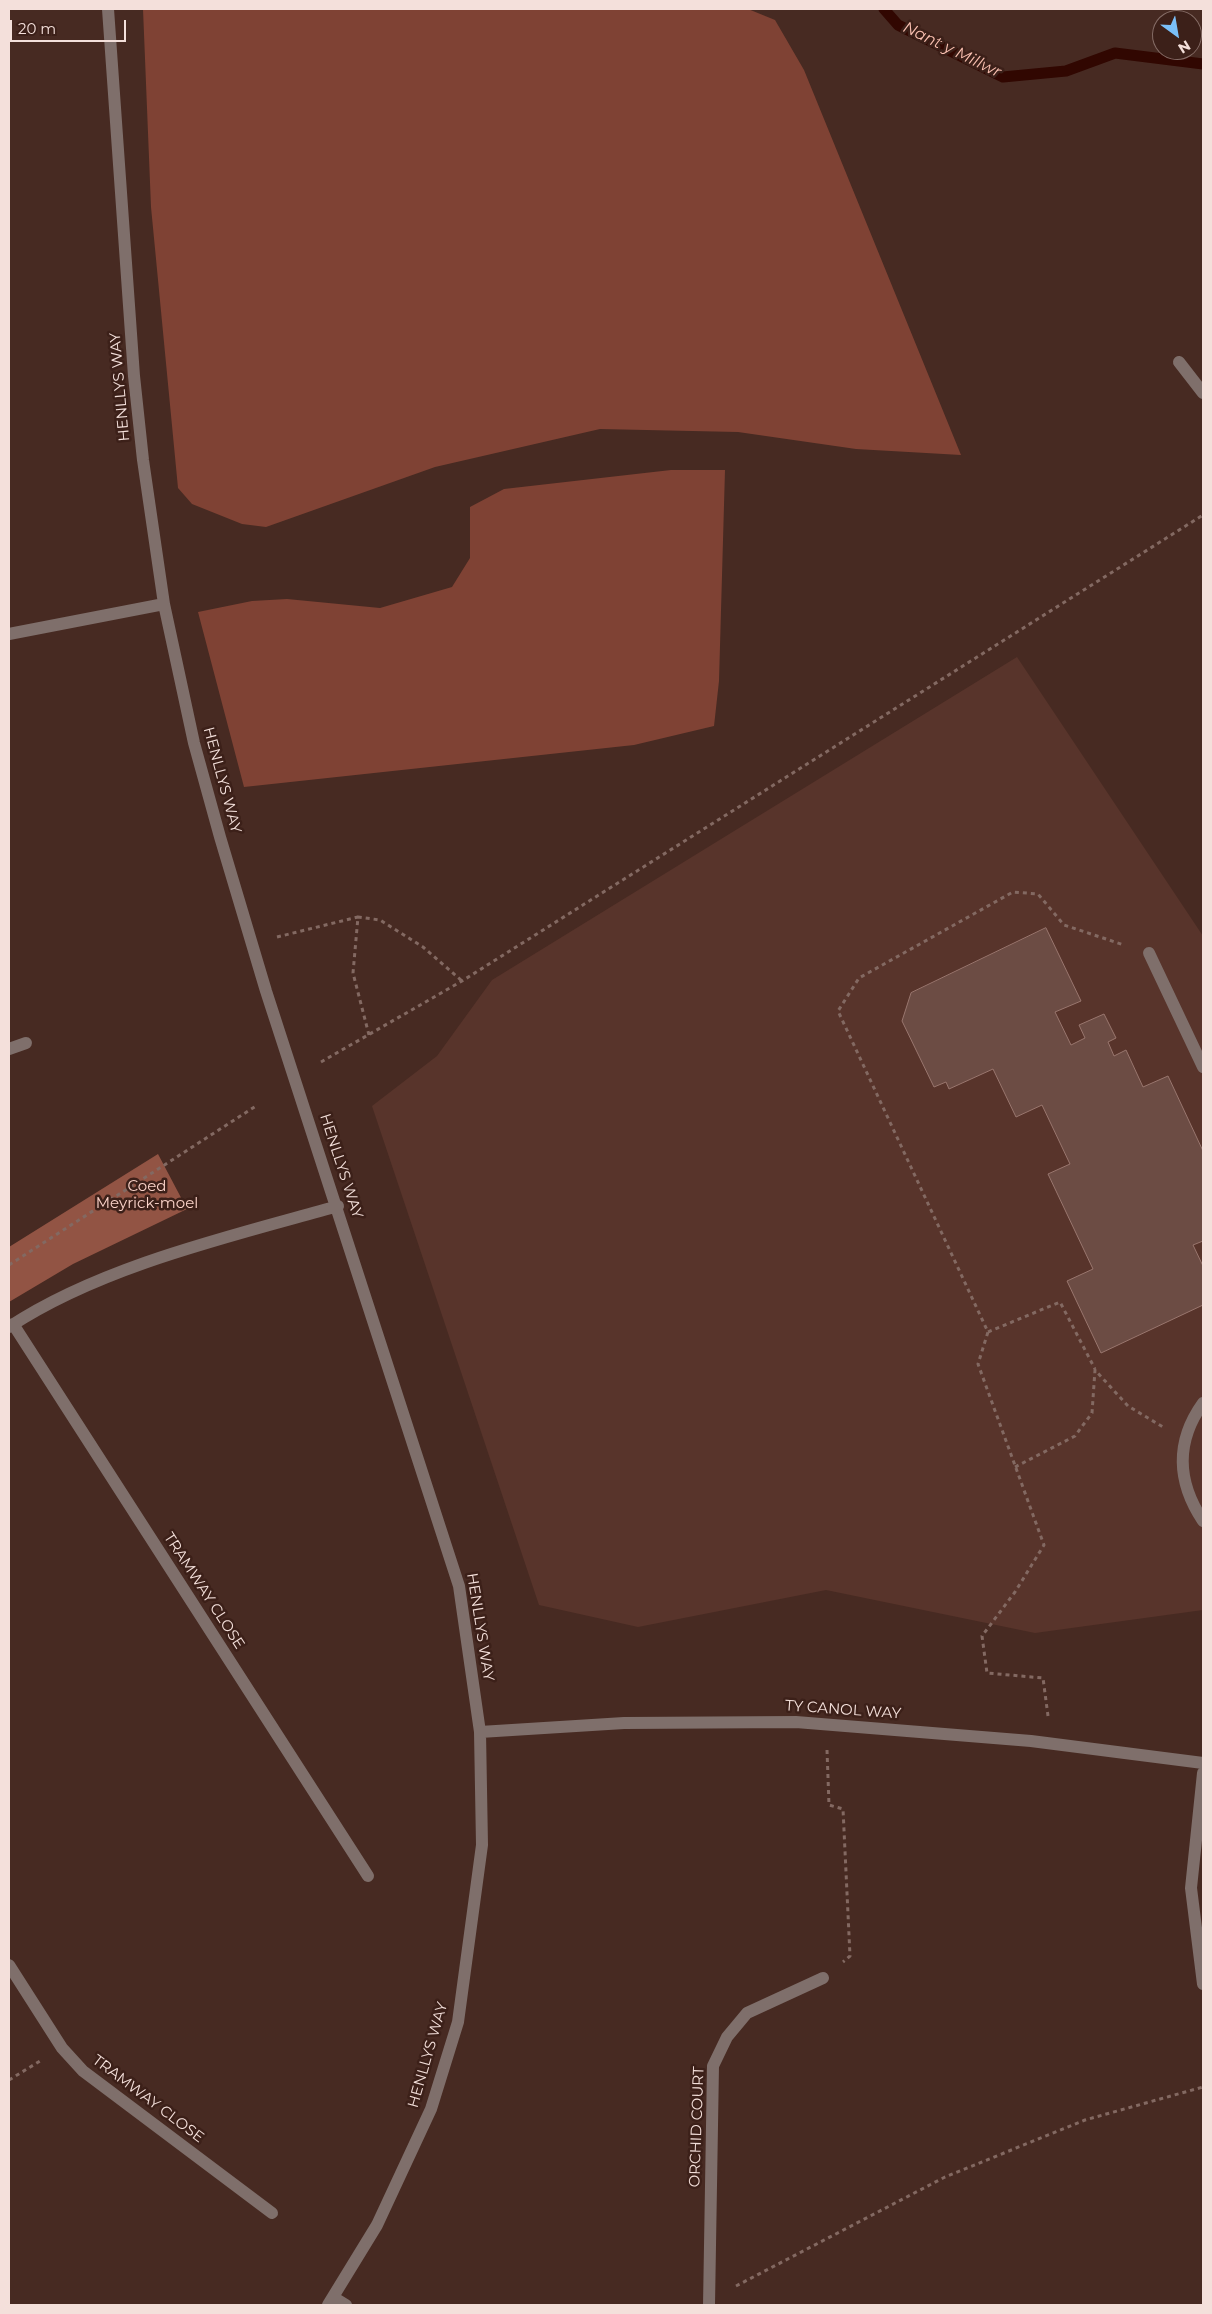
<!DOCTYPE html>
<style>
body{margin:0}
#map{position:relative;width:1212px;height:2314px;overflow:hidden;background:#472a22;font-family:Montserrat,sans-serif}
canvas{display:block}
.frame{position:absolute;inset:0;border:10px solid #f4e0db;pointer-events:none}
.north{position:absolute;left:1152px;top:10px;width:50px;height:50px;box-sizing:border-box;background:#3c2019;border:1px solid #866d67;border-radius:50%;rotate:148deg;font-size:14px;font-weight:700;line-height:20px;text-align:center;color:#f4e0db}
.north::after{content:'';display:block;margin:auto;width:18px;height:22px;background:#7abff8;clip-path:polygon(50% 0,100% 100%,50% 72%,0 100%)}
.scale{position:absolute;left:10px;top:20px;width:116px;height:22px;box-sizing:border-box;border:2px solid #f4e0db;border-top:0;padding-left:6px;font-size:15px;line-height:18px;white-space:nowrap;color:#f4e0db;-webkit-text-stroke:4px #3c2019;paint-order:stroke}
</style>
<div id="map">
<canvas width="1212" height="2314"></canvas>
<div class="frame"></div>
<div class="north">N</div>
<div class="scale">20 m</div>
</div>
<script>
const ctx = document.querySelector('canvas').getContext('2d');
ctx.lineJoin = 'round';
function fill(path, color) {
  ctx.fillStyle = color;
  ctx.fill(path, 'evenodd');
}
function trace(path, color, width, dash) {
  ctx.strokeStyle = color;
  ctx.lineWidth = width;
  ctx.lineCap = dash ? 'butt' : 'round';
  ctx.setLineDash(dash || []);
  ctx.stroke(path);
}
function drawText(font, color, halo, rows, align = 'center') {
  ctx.font = font + ' Montserrat,sans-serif';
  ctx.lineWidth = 5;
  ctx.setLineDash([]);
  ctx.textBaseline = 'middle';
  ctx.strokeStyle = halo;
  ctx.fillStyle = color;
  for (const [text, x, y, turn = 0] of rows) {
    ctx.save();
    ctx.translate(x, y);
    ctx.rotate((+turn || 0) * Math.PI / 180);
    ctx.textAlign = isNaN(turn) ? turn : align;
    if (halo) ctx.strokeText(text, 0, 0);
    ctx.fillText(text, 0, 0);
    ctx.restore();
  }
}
fill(new Path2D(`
 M1017 657 1203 936V1610L1035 1633 826 1590 638 1627 539 1605 372 1106 437 1056 492 980Z`), '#58342b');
fill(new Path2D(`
 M143 9H748L775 20 804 70 961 455 856 449 738 432 600 429 435 467 266 527 242 524 192 504 178 488 151 207Z
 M671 470H725L719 681 714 726 634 745 244 787 198 612 252 601 287 599 380 608 452 587 470 558V507L504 489Z`), '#7f4234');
fill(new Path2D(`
 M158 1154 187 1209 73 1264 9 1302V1247Z`), '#925444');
trace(new Path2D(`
 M884 9 898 25 1003 77 1066 71 1115 53 1203 64`), '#310701', 11);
const building = new Path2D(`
 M1046 928 1081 1001 1055 1012 1071 1045 1085 1038 1079 1025 1104 1014 1116 1038 1108 1042 1114 1056 1126 1050 1143 1087 1168 1076 1203 1151V1241L1193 1245 1203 1266V1305L1101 1353 1067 1281 1093 1269 1048 1174 1070 1164 1042 1105 1016 1117 993 1069 949 1089 946 1082 934 1087 902 1021 911 993Z`);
fill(building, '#6c4c44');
trace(building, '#99766e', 1);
trace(new Path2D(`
 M277 937 358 917
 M369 1035 353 973 358 917 380 920 423 947 462 981
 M321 1062 462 981 1203 515
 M9 1265 256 1106
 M988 1332 1060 1302 1095 1369
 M1015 1467 1075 1436 1092 1413 1095 1370 1128 1406 1163 1427
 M1048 1716 1043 1678 987 1673 982 1636 1015 1592 1044 1545 978 1364 988 1332 838 1011 859 978 1013 892 1038 894 1064 925 1124 945
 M827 1750 829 1805 843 1809 850 1956 843 1962
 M9 2080 40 2061
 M736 2286 945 2177 1085 2120 1203 2087`), '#836962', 3, [4, 4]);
trace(new Path2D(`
 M108 9 134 376 143 460 164 604 194 743 220 837 266 991 459 1586 480 1732 482 1845 458 2022 431 2109 377 2225 328 2305
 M1179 362 1203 393
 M9 634 164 604
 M1149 953 1203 1067
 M9 1049 26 1043
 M13 1324 368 1876
 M9 1327C101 1266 231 1236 338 1206
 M1203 1403C1175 1442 1177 1482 1203 1521
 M480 1732 624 1723 796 1722 1031 1741 1203 1763
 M1203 1773 1191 1888 1203 1984
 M9 1965 62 2048 83 2071 272 2213
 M333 2297 346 2305
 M709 2305 713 2066 727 2037 747 2013 823 1978`), '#7f6f6b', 12);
drawText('15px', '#f4e0db', '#3c2019', [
 ["HENLLYS WAY",120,387,-95],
 ["HENLLYS WAY",222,780,75],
 ["HENLLYS WAY",341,1166,72],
 ["TRAMWAY CLOSE",204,1591,57],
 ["HENLLYS WAY",480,1627,81],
 ["TY CANOL WAY",843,1710,4],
 ["HENLLYS WAY",428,2055,-74],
 ["TRAMWAY CLOSE",148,2099,37],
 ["ORCHID COURT",697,2127,-88]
]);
drawText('15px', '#fbd3c9', '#3c2019', [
 ["Coed",147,1187],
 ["Meyrick-moel",147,1204]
]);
drawText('italic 16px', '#fac0b1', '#3c2019', [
 ["Nant y Millwr",952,50,26]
]);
</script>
